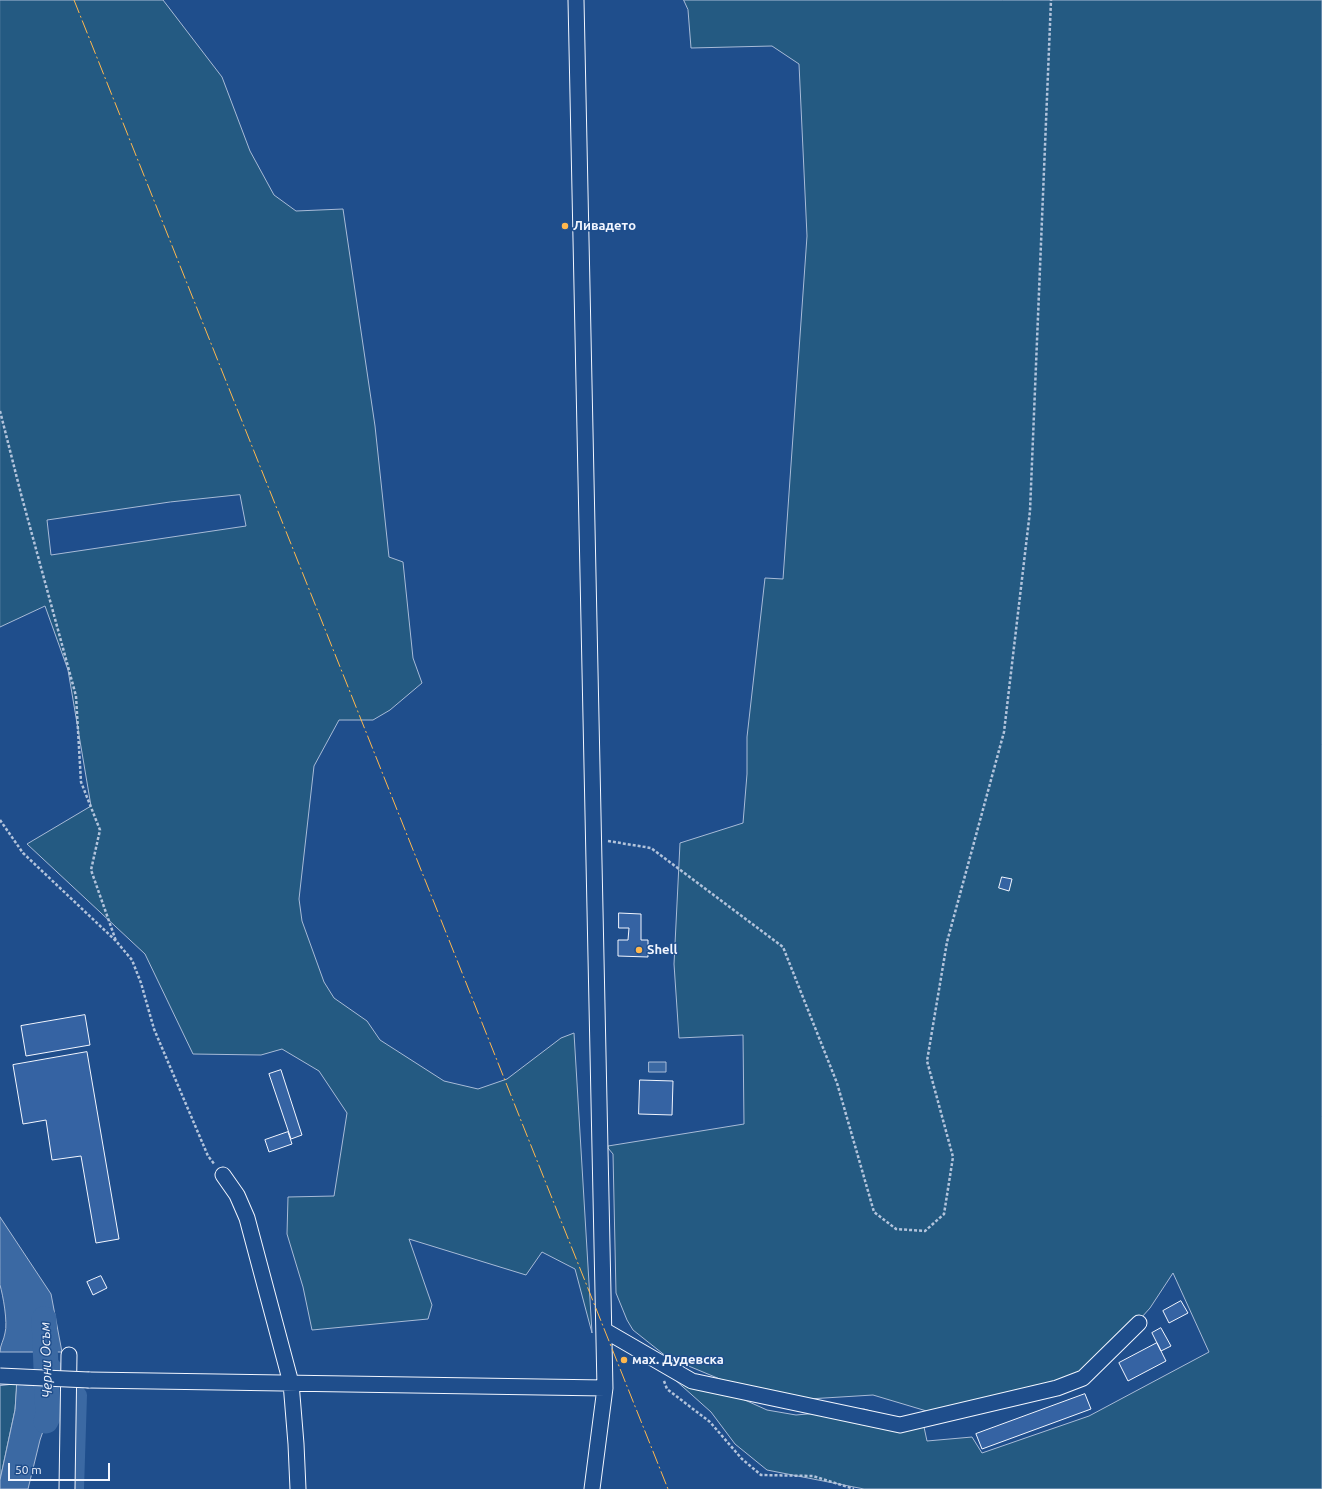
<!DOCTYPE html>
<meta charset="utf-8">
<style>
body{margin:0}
#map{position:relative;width:1322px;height:1489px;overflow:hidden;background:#1f4e8c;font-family:Ubuntu,sans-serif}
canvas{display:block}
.scale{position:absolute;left:8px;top:1463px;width:102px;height:18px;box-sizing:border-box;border:2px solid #f2f6ff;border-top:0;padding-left:5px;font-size:12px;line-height:14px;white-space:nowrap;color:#f2f6ff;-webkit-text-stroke:3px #1f4e8c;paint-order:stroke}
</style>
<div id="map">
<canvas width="1322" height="1489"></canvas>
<div class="scale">50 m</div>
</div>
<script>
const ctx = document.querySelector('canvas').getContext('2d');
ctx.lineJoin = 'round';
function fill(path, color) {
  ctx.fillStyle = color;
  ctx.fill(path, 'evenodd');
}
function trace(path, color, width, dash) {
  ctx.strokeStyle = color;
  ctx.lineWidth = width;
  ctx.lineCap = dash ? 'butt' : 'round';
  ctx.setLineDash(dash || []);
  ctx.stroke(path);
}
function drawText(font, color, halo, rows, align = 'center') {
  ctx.font = font + ' Ubuntu,sans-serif';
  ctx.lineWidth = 3;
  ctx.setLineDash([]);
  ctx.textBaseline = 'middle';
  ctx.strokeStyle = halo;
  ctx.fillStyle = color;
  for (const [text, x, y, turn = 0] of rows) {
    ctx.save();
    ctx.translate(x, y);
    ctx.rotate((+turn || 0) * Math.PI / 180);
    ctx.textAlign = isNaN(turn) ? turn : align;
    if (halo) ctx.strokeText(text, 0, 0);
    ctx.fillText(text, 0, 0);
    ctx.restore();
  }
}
const green = new Path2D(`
 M0 0H163L222 77 250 151 274 195 296 211 343 209 375 426 389 557 403 562 413 658 422 683 390 710 373 720H339L314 766 299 899 302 921 324 982 334 998 367 1021 380 1040 444 1081 478 1089 507 1079 561 1038 574 1033 592 1333 575 1269 542 1252 526 1275 409 1239 432 1305 428 1319 312 1330 303 1287 287 1234 288 1197 334 1196 347 1113 319 1071 282 1049 261 1055 193 1054 145 954 27 844 91 806 68 670 45 606 0 627ZM240 495 246 526 51 555 47 520 170 502Z
 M684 0H1322V1489H864L767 1470 735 1444 711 1412 673 1378 716 1387 767 1410 796 1415 864 1409 924 1427 927 1441 972 1437 982 1453 1089 1416 1209 1352 1173 1273 1150 1308 1106 1357 1060 1389 940 1415 873 1395 792 1400 751 1392 667 1357 633 1330 627 1320 616 1293 613 1154 608 1148V1146L744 1124 743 1035 679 1038 674 964 680 843 743 823 747 774V737L765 578 783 579 807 236 799 64 772 46 691 48 688 10Z
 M17 1384 15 1410 0 1480V1386Z`);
fill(green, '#245a82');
trace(green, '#a8bbd7', 1);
const water = new Path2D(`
 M649 1062H666V1072H649Z
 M0 1217 51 1294 62 1352H0C0 1345 4 1340 5 1333 8 1323 3 1295 0 1285Z
 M17 1384 58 1388 40 1440 28 1489H0V1480L15 1410Z`);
fill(water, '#3b69a3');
trace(water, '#a8bbd7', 1);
trace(new Path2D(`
 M45 1356 80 1395 77 1489`), '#3b69a3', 14);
trace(new Path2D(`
 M44 1319 48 1417 46 1421`), '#3b69a3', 25);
const building = new Path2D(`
 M1002 877 1012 879 1009 891 999 888Z
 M619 913 641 914V940H648V957L618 956V940H628L629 928H619Z
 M85 1015 90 1045 26 1056 21 1026Z
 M87 1052 119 1239 96 1243 81 1156 52 1160 46 1120 23 1124 13 1065Z
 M281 1070 302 1135 291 1139 269 1074Z
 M640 1080 673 1081 672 1115 639 1114Z
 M288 1132 292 1144 269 1152 265 1140Z
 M101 1276 107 1288 93 1295 87 1282Z
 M1181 1301 1188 1313 1169 1323 1163 1311Z
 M1161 1328 1171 1346 1161 1351 1152 1333Z
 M1157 1343 1166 1361 1128 1381 1119 1363Z
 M1085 1394 1091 1409 982 1449 976 1434Z`);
fill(building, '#3563a3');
trace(building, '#f2f6ff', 1);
const minor = new Path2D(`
 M576 0 605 1388 592 1489
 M223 1175 237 1195 247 1218 291 1383 296 1444 298 1489
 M604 1330 692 1381 900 1425 1057 1388 1083 1378 1139 1323
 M89 1380 605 1388
 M67 1489 69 1355`);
trace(minor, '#f2f6ff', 17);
trace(new Path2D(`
 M0 411 21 494 76 696 81 782 100 830 91 870 116 941
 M0 820 23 853 116 941 132 960 141 983 154 1029 208 1156 215 1165
 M608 841 651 848 783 947 837 1083 874 1212 896 1229 925 1231 944 1214 953 1157 927 1061 947 942 1004 732 1030 511 1051 0
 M664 1381 667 1389 710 1422 742 1459 761 1475 813 1476 854 1489`), '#b3c4dc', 2.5, [3, 2]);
trace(minor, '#1f4e8c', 15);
const minorBridge = new Path2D(`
 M0 1376 89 1380`);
trace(minorBridge, '#f2f6ff', 17, []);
trace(minorBridge, '#1f4e8c', 15);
trace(new Path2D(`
 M74 0 668 1489`), '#ffb74d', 1, [14, 3, 2, 3]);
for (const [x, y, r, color] of [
 [565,226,4,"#ffb74d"],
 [639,950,4,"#ffb74d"],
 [624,1360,4,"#ffb74d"]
]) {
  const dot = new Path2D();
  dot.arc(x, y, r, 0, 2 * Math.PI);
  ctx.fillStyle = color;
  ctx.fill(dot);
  trace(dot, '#1f4e8c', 1.5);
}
drawText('bold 13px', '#f2f6ff', '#1f4e8c', [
 ["Ливадето",573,226],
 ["Shell",647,950],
 ["мах. Дудевска",632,1360]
], 'left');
drawText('italic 14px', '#f2f6ff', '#1f4e8c', [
 ["Черни Осъм",46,1360,-92]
]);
</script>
